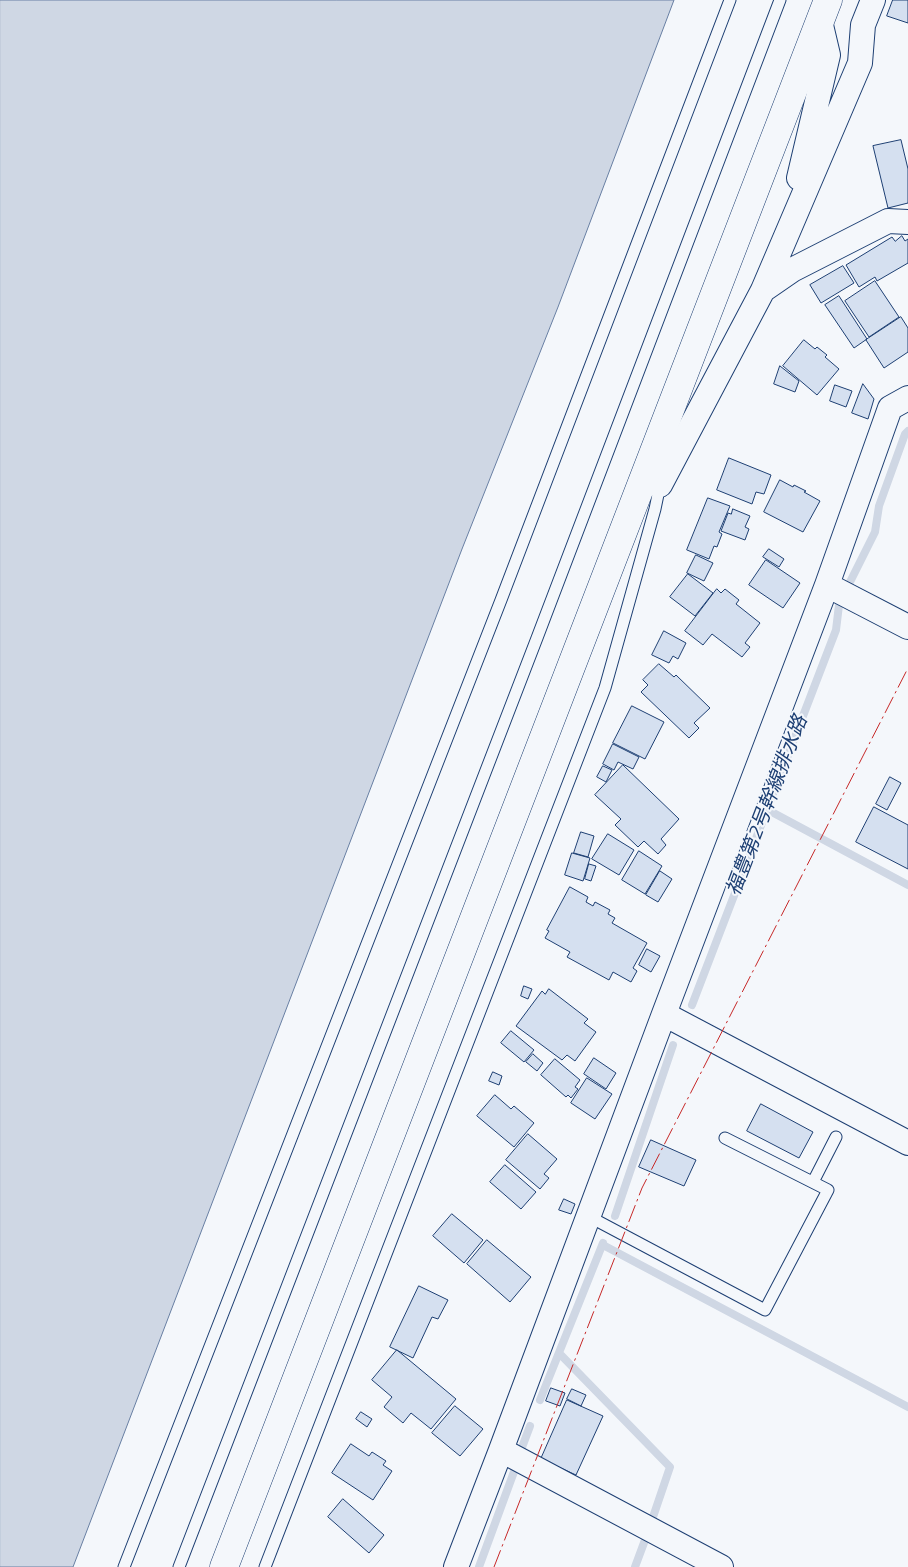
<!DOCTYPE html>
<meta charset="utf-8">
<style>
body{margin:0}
canvas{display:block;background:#f4f7fb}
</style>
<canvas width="908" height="1567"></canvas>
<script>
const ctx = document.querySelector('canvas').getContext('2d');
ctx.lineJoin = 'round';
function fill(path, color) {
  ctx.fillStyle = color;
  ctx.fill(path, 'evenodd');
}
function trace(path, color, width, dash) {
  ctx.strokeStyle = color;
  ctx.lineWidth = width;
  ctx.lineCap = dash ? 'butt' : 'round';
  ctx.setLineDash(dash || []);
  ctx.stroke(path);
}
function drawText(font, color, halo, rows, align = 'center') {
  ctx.font = font + ' "Titillium Web","Noto Sans JP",sans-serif';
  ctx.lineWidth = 4;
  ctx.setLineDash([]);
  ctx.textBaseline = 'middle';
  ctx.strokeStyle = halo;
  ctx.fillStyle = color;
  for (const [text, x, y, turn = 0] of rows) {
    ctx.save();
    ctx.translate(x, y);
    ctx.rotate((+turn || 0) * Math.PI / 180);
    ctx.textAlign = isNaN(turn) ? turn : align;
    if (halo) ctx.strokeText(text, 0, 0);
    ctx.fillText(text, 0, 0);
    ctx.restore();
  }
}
const water = new Path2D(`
 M0 0H674L558 307 462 549 73 1567H0Z`);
fill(water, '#cfd7e4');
trace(water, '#687fa3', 1);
trace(new Path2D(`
 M850 582 875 532 879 506 905 434 908 431
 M768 810 908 885
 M692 1005 836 630 839 605
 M615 1216 673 1045
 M603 1245 908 1407
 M559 1353 670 1467 653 1517
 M540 1400 603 1243
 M521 1450 530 1426
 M479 1567 515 1469
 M635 1567 645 1540`), '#cfd7e4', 8);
const building = new Path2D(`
 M893 0H908V23L887 16Z
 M901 140 908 169V203L888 208 873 146Z
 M902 236 905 241 908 239V263L877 281 875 277 859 287 846 265 892 237 895 241Z
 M843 266 854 283 821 303 810 285Z
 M875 281 899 317 869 337 845 301Z
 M839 296 867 339 854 348 825 305Z
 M901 317 908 328V352L884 368 866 340Z
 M804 340 815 349 817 347 827 355 825 357 839 369 817 395 783 366Z
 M780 366 799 381 795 392 774 384Z
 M863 384 874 399 868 419 852 413Z
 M835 385 852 391 846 407 830 401Z
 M729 458 771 475 764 494 756 492 752 504 717 490Z
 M780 480 793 487 794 485 806 491 804 492 820 501 803 532 764 512Z
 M708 498 730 506 719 532 722 534 717 547 714 546 709 559 687 550Z
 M733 509 750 516 745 527 749 529 745 540 721 531 728 513 731 514Z
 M769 549 784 559 779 567 763 557Z
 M696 555 713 563 704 581 687 573Z
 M766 560 800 583 783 608 749 585Z
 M688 574 713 593 695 616 670 597Z
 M717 589 721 593 725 589 739 600 736 604 760 623 745 643 750 647 742 657 712 634 703 645 685 631Z
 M664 631 686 643 678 659 673 656 669 663 652 655Z
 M659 664 674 677 676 675 710 708 694 723 699 728 689 738 641 692 648 685 643 680Z
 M632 706 664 722 645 759 613 743Z
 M613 744 639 757 633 769 618 762 614 770 603 764Z
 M623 765 679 819 661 839 666 845 658 854 644 841 638 847 615 825 621 819 595 795Z
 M603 766 612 770 606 782 597 777Z
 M890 777 901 783 887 810 876 804Z
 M874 807 908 825V869L856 842Z
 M581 832 594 836 588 857 574 853Z
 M608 834 634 850 619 875 592 859Z
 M639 851 662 866 645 894 622 880Z
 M572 853 590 858 583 881 565 875Z
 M589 864 596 866 591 881 585 879Z
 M660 871 672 879 658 902 646 895Z
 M570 887 588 897 586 902 593 906 595 902 610 910 608 914 615 918 612 923 647 943 633 968 637 971 631 982 613 972 609 980 567 957 570 952 545 938 549 931 547 930Z
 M647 949 660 956 651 972 639 965Z
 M524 986 532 989 528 999 521 996Z
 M549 989 588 1019 584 1023 596 1032 575 1061 567 1055 562 1060 516 1026 542 991 545 994Z
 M511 1031 534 1050 524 1062 501 1043Z
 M533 1054 543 1063 537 1071 526 1062Z
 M594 1058 616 1073 606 1089 584 1074Z
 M555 1059 580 1080 575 1087 578 1089 571 1098 568 1095 566 1097 541 1075Z
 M493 1072 502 1076 499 1085 489 1081Z
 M587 1078 612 1094 595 1119 571 1103Z
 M495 1095 511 1109 514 1106 534 1123 514 1147 477 1116Z
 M761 1104 813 1132 799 1158 747 1131Z
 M528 1134 557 1159 544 1174 549 1178 540 1189 506 1160Z
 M651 1140 696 1160 684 1186 639 1167Z
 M505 1165 536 1192 521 1209 490 1182Z
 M564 1199 575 1204 571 1214 559 1210Z
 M452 1214 483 1240 464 1263 433 1236Z
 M487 1240 531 1277 510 1302 467 1264Z
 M419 1286 448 1300 438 1319 432 1317 413 1358 390 1347Z
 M397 1350 456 1399 431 1429 411 1413 403 1423 384 1407 392 1397 372 1380Z
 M551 1388 565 1393 560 1406 546 1401Z
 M572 1389 586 1395 581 1406 567 1399Z
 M567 1400 603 1416 576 1475 541 1459Z
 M455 1406 483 1429 460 1456 432 1433Z
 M361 1412 372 1419 367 1427 356 1419Z
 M351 1444 369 1456 372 1452 386 1461 383 1465 392 1471 373 1500 332 1473Z
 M343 1499 384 1535 369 1553 328 1517Z`);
fill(building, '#d5e0f0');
trace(building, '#1d3f73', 1);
const service = new Path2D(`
 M813 1182 836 1137
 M588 1216 765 1310 828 1190 725 1138
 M124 1567 501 600 730 0
 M179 1567 537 638 780 0
 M265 1567 605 688 655 509 660 485`);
const minor = new Path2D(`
 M799 178 828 55 820 21
 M763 290 792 270 888 221 908 222
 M644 481 660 485 763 290 860 63 863 25 873 0
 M827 585 908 627
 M664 1014 908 1143
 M501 1450 721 1567
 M456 1567 501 1450 664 1014 827 585 890 408 908 398`);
const tertiary = new Path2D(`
 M224 1567 828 0`);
trace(service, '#1d3f73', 13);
trace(minor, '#1d3f73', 26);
trace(tertiary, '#1d3f73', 29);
trace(service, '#f4f7fb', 11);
trace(minor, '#f4f7fb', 24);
trace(tertiary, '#f4f7fb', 28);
trace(new Path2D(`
 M494 1567 642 1188 908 668`), '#c62828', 1, [18, 4, 2.5, 4]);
drawText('italic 20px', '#1d3f73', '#f4f7fb', [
 ["福豊第2号幹線排水路",768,806,-69]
]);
</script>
